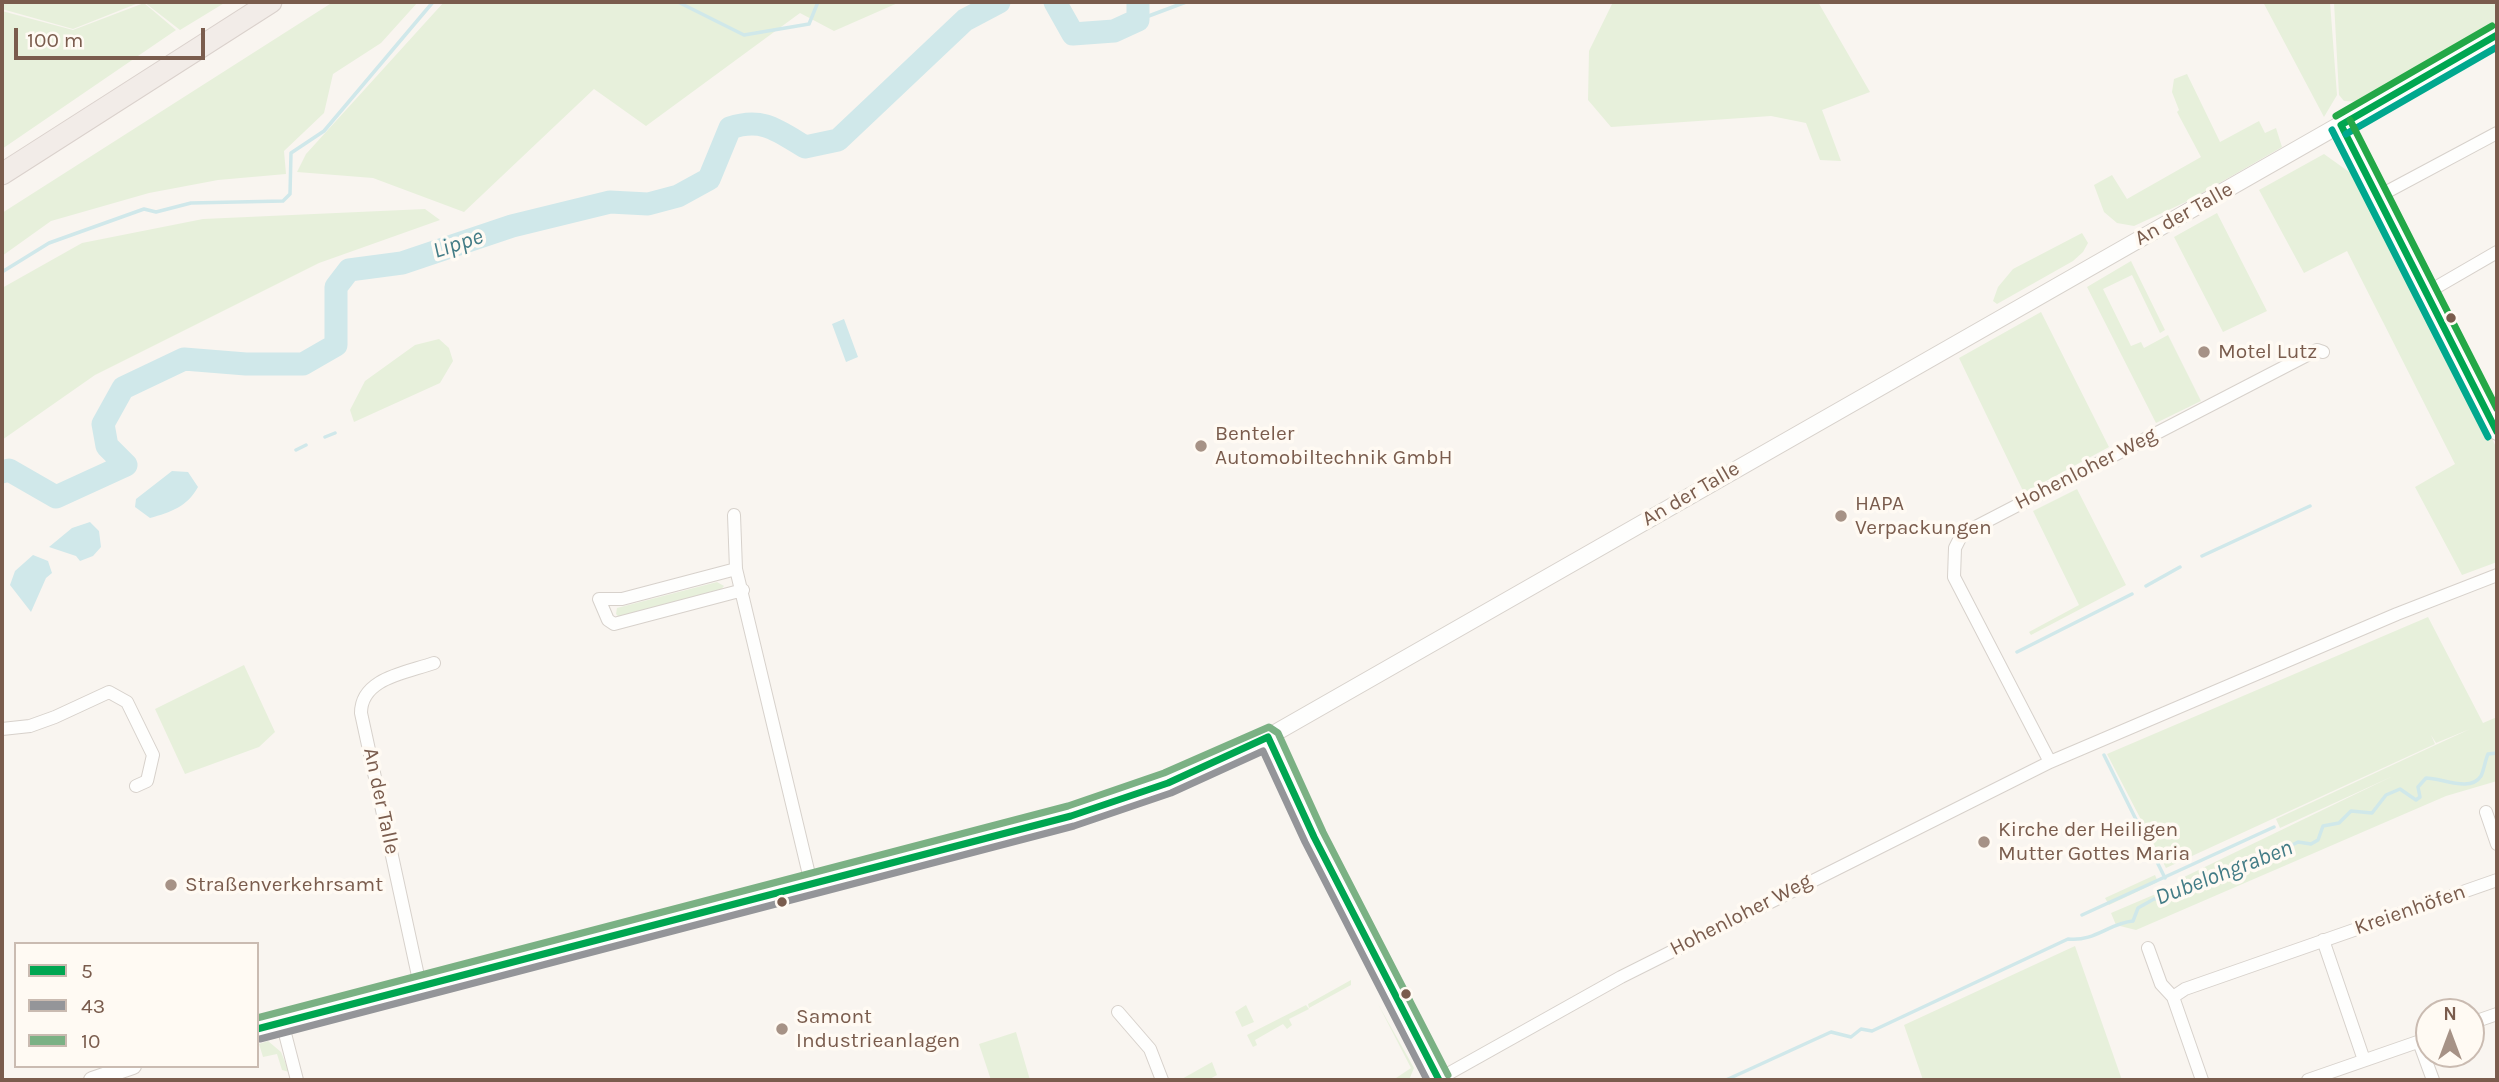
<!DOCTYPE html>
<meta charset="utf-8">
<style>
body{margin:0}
#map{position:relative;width:2499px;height:1082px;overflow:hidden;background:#f9f5f0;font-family:Karla,sans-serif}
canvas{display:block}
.frame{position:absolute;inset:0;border:4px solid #7a5c4d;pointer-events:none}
.legend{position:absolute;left:14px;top:942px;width:245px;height:126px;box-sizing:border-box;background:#fffaf3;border:2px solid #cabbb1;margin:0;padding:9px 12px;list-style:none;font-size:21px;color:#7a5c4d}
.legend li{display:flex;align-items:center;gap:14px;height:35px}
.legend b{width:35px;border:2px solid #cabbb1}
.north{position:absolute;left:2415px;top:998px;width:70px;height:70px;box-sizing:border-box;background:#fffaf3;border:2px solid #cabbb1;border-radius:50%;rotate:0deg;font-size:19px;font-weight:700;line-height:28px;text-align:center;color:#7a5c4d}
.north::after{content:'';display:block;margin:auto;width:24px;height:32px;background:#a69286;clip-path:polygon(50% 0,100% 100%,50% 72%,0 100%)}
.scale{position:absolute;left:14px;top:28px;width:191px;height:32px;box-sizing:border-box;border:4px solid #7a5c4d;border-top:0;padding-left:9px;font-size:21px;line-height:24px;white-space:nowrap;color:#7a5c4d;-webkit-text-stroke:5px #fffaf3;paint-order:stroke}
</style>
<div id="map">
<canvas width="2499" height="1082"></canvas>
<div class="frame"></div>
<ul class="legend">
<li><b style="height:9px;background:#00a651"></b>5</li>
<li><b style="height:9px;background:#949599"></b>43</li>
<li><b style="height:9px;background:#7bb184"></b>10</li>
</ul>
<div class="north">N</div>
<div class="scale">100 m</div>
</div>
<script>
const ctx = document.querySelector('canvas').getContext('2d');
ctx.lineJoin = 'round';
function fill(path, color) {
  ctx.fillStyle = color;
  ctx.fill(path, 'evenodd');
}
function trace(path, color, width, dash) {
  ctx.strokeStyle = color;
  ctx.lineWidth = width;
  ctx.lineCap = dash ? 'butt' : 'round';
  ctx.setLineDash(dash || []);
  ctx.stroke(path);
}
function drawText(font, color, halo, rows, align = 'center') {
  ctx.font = font + ' Karla,sans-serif';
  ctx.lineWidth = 7;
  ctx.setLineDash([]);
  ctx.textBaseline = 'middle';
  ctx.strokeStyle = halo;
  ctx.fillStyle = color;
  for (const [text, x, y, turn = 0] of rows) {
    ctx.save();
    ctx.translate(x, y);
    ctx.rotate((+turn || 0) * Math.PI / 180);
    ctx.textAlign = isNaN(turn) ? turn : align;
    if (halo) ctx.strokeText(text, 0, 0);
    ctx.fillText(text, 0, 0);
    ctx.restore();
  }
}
fill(new Path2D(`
 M2 2H141L73 29 2 9Z
 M144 2H226L180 30Z
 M333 2H418L381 43 333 74 324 113 284 151 286 174 218 180 149 193 51 221 2 256V213Z
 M444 2H900L834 31 800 13 646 126 594 89 464 212 373 178 297 172 306 154Z
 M1613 2H1818L1870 92 1822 110 1841 161 1820 160 1806 123 1771 116 1611 127 1588 100 1589 51Z
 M2263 2H2330L2337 95 2324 117Z
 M2334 2H2497V23L2360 102 2344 101 2339 95Z
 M144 3 176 30 2 149V11L73 30Z
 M2187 74 2220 142 2259 121 2265 133 2276 128 2282 147 2190 200 2134 226 2117 223 2104 212 2094 185 2112 175 2127 199 2201 157 2177 112 2179 110 2172 92 2174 79Z
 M2324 154 2359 179 2424 295 2497 449V562L2462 575 2415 487 2455 464 2347 251 2304 273 2259 190Z
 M425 209 440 220 319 263 95 375 2 440V288L82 243 203 219Z
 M2217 213 2267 311 2223 332 2174 237Z
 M2082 233 2088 243 2083 252 2073 261 1997 304 1993 301 1998 287 2013 269Z
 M2131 261 2165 330 2160 333 2132 275 2103 289 2131 346 2141 342 2144 348 2168 335 2201 401 2156 423 2087 287Z
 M2041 312 2109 447 2024 493 1959 358Z
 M439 339 449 348 453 361 440 383 354 422 350 410 365 381 415 345Z
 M2077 489 2126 585 2031 635 2029 632 2079 605 2033 511Z
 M717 582 724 586 719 592 620 618 616 614 617 608Z
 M2428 617 2483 723 2497 717V781L2446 796 2136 930 2116 925 2111 913 2177 885 2182 878 2393 776 2280 828 2276 819 2470 729 2436 743 2431 735 2435 744 2166 868 2107 754Z
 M244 665 275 732 259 747 185 774 155 709Z
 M2155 875 2158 882 2109 905 2105 898Z
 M2075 946 2122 1080H1923L1904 1025Z
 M1351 980V985L1309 1008 1308 1004Z
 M1378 1004 1414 1068 1409 1080 1396 1078 1411 1068Z
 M1246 1005 1254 1022 1242 1027 1235 1012Z
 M1306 1005 1309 1009 1289 1019 1292 1025 1287 1029 1283 1024 1255 1040 1257 1045 1253 1047 1247 1035Z
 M1016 1032 1030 1080H991L979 1044Z
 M268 1041 281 1052 289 1072 282 1070 277 1054 263 1057 259 1044Z
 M1212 1062 1217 1075 1208 1080H1180Z`), '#e7f0db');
fill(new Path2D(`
 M844 319 858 357 846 362 832 324Z
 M172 471 188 472 198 487C187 507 171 512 150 518L135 507 136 499Z
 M90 522 99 531 101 547 93 556 80 561 76 556 49 547 72 528Z
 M33 555 48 561 52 573 46 578 31 612 10 585 15 571Z`), '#d0e8ea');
trace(new Path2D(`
 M678 2 744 35 809 24 818 2
 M1138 20 1186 2
 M2 272 49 243 144 209 156 212 191 203 283 201 290 194 291 153 324 131 433 2
 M325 437 335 433
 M296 450 306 445
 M2202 556 2310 506
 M2146 586 2180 567
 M2017 652 2132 594
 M2104 755 2165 878
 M2082 915 2274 827
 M1726 1080 1831 1032 1851 1037 1861 1029 1872 1031 2068 939C2095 942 2109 923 2133 921L2138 908 2154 899 2178 895 2220 872 2263 860 2298 842 2311 844 2318 840 2323 826 2339 823 2351 811 2372 813 2386 795 2400 789 2416 800 2420 797 2418 787 2426 778C2442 778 2470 793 2481 776 2484 770 2485 761 2488 754L2497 753`), '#d0e8ea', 3.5);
trace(new Path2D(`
 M1055 2 1073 34 1114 31 1138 20V2
 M2 472 9 470 56 497 126 465 107 446 103 424 123 388 184 359 246 364H303L336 345V287L349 270 402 263 512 226 610 202 648 204 678 196 709 179 730 128C762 117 777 130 805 147L838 140 965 20 999 2`), '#d0e8ea', 23);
const minor = new Path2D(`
 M2379 196 2497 133
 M2428 292 2497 252
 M734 515 736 569 811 883
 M736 569 622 599H599L608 620 614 624 743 590
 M2 729 30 726 55 717 109 692 127 702 153 755 147 781 136 786
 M2050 762 2397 614 2497 575
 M2486 812 2497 844
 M2323 940 2364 1060
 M2148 948 2161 984 2173 997
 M420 985 361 713C361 678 406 673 434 663
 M1118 1012 1150 1049 1162 1080
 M282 1022 297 1080
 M2471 1023 2497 1014
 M2419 1042 2433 1080
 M1437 1080 1621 977 2050 762 1954 577 1955 548 1962 534 2317 350 2323 352
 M2202 1080 2173 997 2185 989 2497 880
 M2308 1080 2429 1038`);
const tertiary = new Path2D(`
 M2341 125 2497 432
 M1268 737 1314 837 1439 1080
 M257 1029 1071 816 1168 783 1268 737 2497 35
 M92 1080 133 1066`);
const trunk = new Path2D(`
 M2 174 271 2`);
trace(minor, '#d7d1cb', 14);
trace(tertiary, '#d7d1cb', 18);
trace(trunk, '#dad1cc', 23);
trace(minor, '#fefefd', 12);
trace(tertiary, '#fefefd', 16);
trace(trunk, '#f2ece8', 21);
trace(new Path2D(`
 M2341 125 2497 432
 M2341 125 2497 35
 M1268 737 1314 837 1439 1080
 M257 1029 1071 816 1168 783 1268 737`), '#00a651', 7);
trace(new Path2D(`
 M260 1039 1074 826 1171 793 1263 751 1305 842 1427 1080`), '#949599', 7);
trace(new Path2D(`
 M257 1018 1068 806 1164 773 1269 727 1278 733 1323 832 1448 1075`), '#7bb184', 7);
trace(new Path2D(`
 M2332 130 2488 437
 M2346 134 2497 47`), '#00a88e', 7);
trace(new Path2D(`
 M2336 116 2492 26
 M2350 120 2497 409`), '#24a847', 7);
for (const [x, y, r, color] of [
 [2451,318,6,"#7a5c4d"],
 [2204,352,7,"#a69286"],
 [1201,446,7,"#a69286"],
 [1841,516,7,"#a69286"],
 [1984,842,7,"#a69286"],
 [171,885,7,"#a69286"],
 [782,902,6,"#7a5c4d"],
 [1406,994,6,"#7a5c4d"],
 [782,1029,7,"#a69286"]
]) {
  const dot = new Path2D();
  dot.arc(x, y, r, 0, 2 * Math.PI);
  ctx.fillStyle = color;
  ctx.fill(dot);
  trace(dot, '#fffaf3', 2.5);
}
drawText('21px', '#7a5c4d', '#fffaf3', [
 ["An der Talle",2184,214,-29],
 ["Hohenloher Weg",2086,469,-27],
 ["An der Talle",1691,494,-30],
 ["An der Talle",381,801,78],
 ["Kreienhöfen",2410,910,-19],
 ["Hohenloher Weg",1741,915,-27]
]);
drawText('21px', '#7a5c4d', '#fffaf3', [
 ["Motel Lutz",2218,352],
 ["Benteler",1215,434],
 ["Automobiltechnik GmbH",1215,458],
 ["HAPA",1855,504],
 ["Verpackungen",1855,528],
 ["Kirche der Heiligen",1998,830],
 ["Mutter Gottes Maria",1998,854],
 ["Straßenverkehrsamt",185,885],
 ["Samont",796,1017],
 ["Industrieanlagen",796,1041]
], 'left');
drawText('italic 23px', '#437c86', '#fffaf3', [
 ["Lippe",458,244,-18],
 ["Dubelohgraben",2224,873,-21]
]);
</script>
